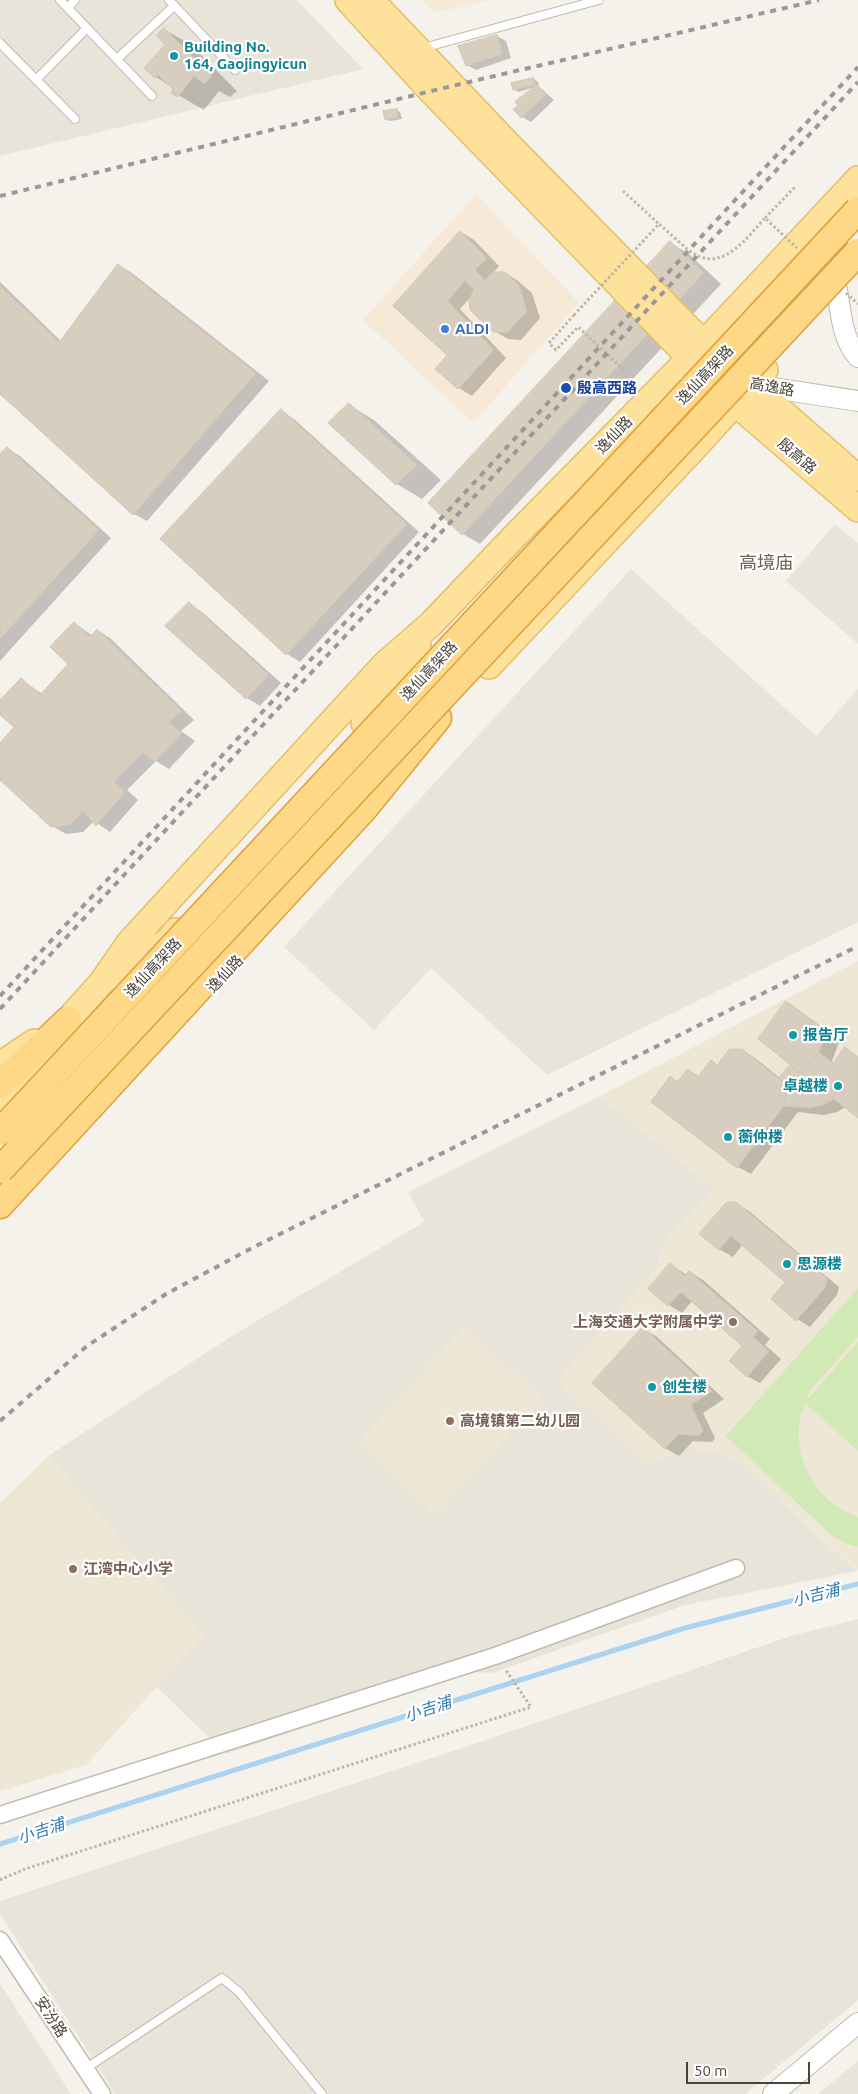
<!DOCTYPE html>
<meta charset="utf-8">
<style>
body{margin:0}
#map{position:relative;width:858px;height:2094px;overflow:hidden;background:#f5f2eb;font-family:Ubuntu,sans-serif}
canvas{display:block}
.scale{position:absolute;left:686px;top:2062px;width:124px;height:22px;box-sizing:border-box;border:2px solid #4a4339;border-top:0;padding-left:6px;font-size:15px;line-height:18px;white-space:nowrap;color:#4a4339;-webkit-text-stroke:4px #fff;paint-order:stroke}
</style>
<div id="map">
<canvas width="858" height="2094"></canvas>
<div class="scale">50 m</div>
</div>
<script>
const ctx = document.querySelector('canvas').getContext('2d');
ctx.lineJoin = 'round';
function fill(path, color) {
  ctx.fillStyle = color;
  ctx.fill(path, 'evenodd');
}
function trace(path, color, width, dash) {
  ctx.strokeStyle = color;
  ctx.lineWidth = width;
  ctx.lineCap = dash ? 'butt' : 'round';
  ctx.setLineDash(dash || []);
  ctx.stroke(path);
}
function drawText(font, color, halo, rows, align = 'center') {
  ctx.font = font + ' Ubuntu,"Noto Sans SC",sans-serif';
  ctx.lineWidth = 4.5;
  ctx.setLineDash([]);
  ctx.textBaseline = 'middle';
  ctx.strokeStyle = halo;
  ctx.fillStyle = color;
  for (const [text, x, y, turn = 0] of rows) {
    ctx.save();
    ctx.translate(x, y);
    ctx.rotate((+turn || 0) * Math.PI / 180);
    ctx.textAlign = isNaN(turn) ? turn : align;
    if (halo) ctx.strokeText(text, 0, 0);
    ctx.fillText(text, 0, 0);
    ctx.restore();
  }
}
fill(new Path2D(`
 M0 0H297L363 69 0 156Z
 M835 524 858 543V644L786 581Z
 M631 569 816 736 858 689V922L547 1075 431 968 374 1030 284 947Z
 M600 1096 715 1189 667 1240 658 1264 646 1464 686 1446 732 1457 858 1571 685 1605 492 1673 473 1672 226 1754 157 1687 203 1635 48 1456 235 1334 424 1222 408 1192Z
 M858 1619V2000L745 2094H115L0 1914V1901L468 1746 794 1635Z
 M0 1984 71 2094H0Z
 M858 2061V2094H818Z`), '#e9e4d9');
fill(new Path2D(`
 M422 0H489L435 13Z
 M476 194 579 303 473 423 363 320Z`), '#f6e9d7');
fill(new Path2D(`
 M858 961V1570L732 1457 686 1446 646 1464 556 1380 658 1265 667 1240 715 1189 600 1096Z
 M465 1326 543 1399 435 1516 357 1443Z
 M48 1456 204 1635 86 1765 0 1791V1503Z`), '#eee7d5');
fill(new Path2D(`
 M858 1288V1337L810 1390 806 1401 858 1342V1451L805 1403C786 1448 812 1501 858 1517V1547L847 1544 831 1535 726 1436Z`), '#d1e9b5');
fill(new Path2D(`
 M165 30 190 44 237 91 230 97 219 91 204 110 173 92 175 89 156 77 146 68 167 45Z
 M497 36 506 41 511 58 476 70 467 65Z
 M534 79 538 82 539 87 554 100 531 122 522 117 519 106 536 87 518 92 514 89Z
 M396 110 400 112 402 119 390 121 386 119Z
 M461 232 474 240 499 266 493 273H505L518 281 532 293 540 318 521 340 508 339 494 331 471 310 470 298 460 309 506 358 472 396 459 388 437 369 448 355 395 306Z
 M670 243 688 253 721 284 480 544 463 534 429 503Z
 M119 265 132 273 269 381 147 521 134 514 0 393V282L61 341Z
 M349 405 374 420 441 480 422 499 397 484 330 423Z
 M281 411 294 419 419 532 300 662 287 654Z
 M7 449 20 456 111 538 0 661V456Z
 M189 604 202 612 281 683 260 706 247 698 166 626Z
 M74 623 93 636 97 630 110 638 194 720 181 731 195 741 169 769 156 761 127 790 138 800 110 832 94 821 83 832 66 834 52 826 0 778V745L16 727 0 713V702L21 679 42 694 70 664Z
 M786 1002 840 1040 832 1061 834 1063 845 1049 858 1056V1116L846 1107 837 1112 824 1115 798 1112 751 1174 738 1167 678 1083 688 1070 700 1077 741 1050 755 1058 780 1078 792 1064Z
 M736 1203 749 1211 839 1287 837 1295 810 1327 797 1319 787 1282 743 1244 733 1257 719 1249Z
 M671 1265 687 1275 690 1272 703 1280 770 1339 765 1345 781 1359 760 1383 747 1376 744 1345 693 1300 682 1313 669 1305 650 1289Z
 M643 1329 656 1336 724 1399 703 1413 715 1438 712 1442 693 1441 679 1456 665 1448Z`), '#0003');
trace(new Path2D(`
 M0 1844 685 1628 858 1584`), '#a9d3f1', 5);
const building = new Path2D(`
 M164 28 212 76 204 84 194 76 178 97 171 93 173 89 158 75 155 78 144 68 165 45 157 36Z
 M497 35 503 54 466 66 458 46Z
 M534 78 535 85 513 90 511 83Z
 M537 85 547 94 521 118 513 109 518 106 515 102Z
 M397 109 398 117 385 120 383 111Z
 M460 231 487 258 475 270 485 280 493 272H505L519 285 527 311 507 333 493 332 470 310 469 299 474 290 465 280 448 301 494 350 458 389 435 369 447 355 393 306Z
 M670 241 704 273 462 535 428 503Z
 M118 264 256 373 133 515 0 394V286L59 342Z
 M349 403 417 465 396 485 328 423Z
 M281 409 407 524 286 655 160 539Z
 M7 447 99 530 0 639V454Z
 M189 602 269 675 246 699 165 626Z
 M74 622 90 637 97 629 182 711 169 722 182 733 155 762 143 753 114 782 125 792 96 826 83 811 70 825 51 827 0 780V743L14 727 0 715V700L21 678 40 695 68 664 50 647Z
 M786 1001 827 1031 819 1052 802 1074 758 1039Z
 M845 1047 858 1057V1118L802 1074 819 1052 833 1063Z
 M730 1049H742L787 1085 784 1106 737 1168 651 1102 670 1076 677 1082 688 1069 698 1077 711 1060 717 1065Z
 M790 1065 802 1074 834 1099 823 1105 810 1108 784 1106 787 1085 779 1078Z
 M727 1202H736L827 1278 825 1288 796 1321 771 1299 785 1282 731 1236 719 1250 699 1234Z
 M670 1263 685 1276 689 1271 758 1331 753 1337 769 1351 747 1377 729 1361 742 1346 681 1292 668 1306 648 1289Z
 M643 1327 712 1391 691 1405 703 1430 699 1436 679 1434 665 1449 592 1383Z`);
fill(building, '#d7cec0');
trace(building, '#d2c6b4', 1);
const service = new Path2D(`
 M60 0 152 96
 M169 0 235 70
 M68 8 75 0
 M0 43 75 119
 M423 48 599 0
 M117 59 174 6
 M36 80 87 28
 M85 2069 222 1978 239 1992 322 2094`);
const minor = new Path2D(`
 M0 1815 495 1656 736 1568
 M0 1940 102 2094`);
const tertiary = new Path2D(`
 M837 290C841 313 842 339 858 357
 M747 384 858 401
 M773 2094 858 2023`);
const primary = new Path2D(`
 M348 0 431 91 690 358 735 403 858 509
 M371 0 506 142 703 343 858 478
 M489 666 698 444 765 370
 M364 723 385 699 418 646
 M111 977 169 940 176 931
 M0 1065 34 1042
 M0 1105 12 1093 68 1020 102 982 129 943 385 664 431 624 511 540 690 358 858 179`);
const trunk = new Path2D(`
 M0 1085 68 1020
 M0 1205 363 810 438 718`);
trace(service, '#c1baad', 10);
trace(minor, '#c1baad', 19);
trace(tertiary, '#c1baad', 22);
trace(primary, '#e4bf6b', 28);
trace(trunk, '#dda23d', 29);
trace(new Path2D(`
 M623 191 659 224
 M765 218 796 186
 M574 315 549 343 556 350 578 327 625 371
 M0 1880 25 1869 531 1707 505 1669`), '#c3b69f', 3, [2.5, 2.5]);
trace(service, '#fff', 8);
trace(minor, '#fff', 16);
trace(tertiary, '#fff', 20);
trace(primary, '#fee29c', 25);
trace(trunk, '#fed886', 26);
trace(new Path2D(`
 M0 196 452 86 819 0
 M0 996 858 67
 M0 1009 858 82
 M0 1421 87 1346 166 1294 250 1249 858 946`), '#999', 4, [6, 6]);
const trunkBridge = new Path2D(`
 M0 1132 858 210
 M0 1170 858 252`);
trace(trunkBridge, '#dda23d', 29, []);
trace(new Path2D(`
 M846 293 858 304
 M574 315 659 224C669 232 688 252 698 256 726 269 749 235 765 218L797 248`), '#c3b69f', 3, [2.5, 2.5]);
trace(trunkBridge, '#fed886', 26);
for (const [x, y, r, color] of [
 [174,56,5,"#0f9aa8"],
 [445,329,5,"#3f7fe0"],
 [566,388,6,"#1a4fb4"],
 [793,1035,5,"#0f9aa8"],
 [838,1086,5,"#0f9aa8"],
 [728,1137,5,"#0f9aa8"],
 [787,1264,5,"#0f9aa8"],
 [733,1322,5,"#8d6e63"],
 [652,1387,5,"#0f9aa8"],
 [450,1421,5,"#8d6e63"],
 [73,1569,5,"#8d6e63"]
]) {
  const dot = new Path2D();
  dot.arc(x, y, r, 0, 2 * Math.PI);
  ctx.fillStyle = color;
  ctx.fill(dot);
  trace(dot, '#fff', 2);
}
drawText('bold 15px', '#0d838f', '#fff', [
 ["Building No.",184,47],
 ["164, Gaojingyicun",184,64],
 ["报告厅",803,1035],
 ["卓越楼",828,1086,"right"],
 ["蘅仲楼",738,1137],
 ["思源楼",797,1264],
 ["创生楼",662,1387]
], 'left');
drawText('bold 15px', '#366cbe', '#fff', [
 ["ALDI",455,329]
], 'left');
drawText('15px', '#4a4339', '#fff', [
 ["逸仙高架路",705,375,-47],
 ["高逸路",772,387,10],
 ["逸仙路",614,435,-46],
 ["殷高路",797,456,41],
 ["逸仙高架路",429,671,-47],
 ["逸仙高架路",153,968,-47],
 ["逸仙路",225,974,-47],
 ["安汾路",51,2017,57]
]);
drawText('bold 15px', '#164399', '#fff', [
 ["殷高西路",577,388]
], 'left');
drawText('bold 15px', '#785e54', '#fff', [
 ["上海交通大学附属中学",723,1322,"right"],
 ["高境镇第二幼儿园",460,1421],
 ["江湾中心小学",83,1569]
], 'left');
drawText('italic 16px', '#2f79af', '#fff', [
 ["小吉浦",816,1595,-14],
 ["小吉浦",428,1709,-18],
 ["小吉浦",41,1831,-18]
]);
drawText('18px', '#6d6150', '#fff', [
 ["高境庙",766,563]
]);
</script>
